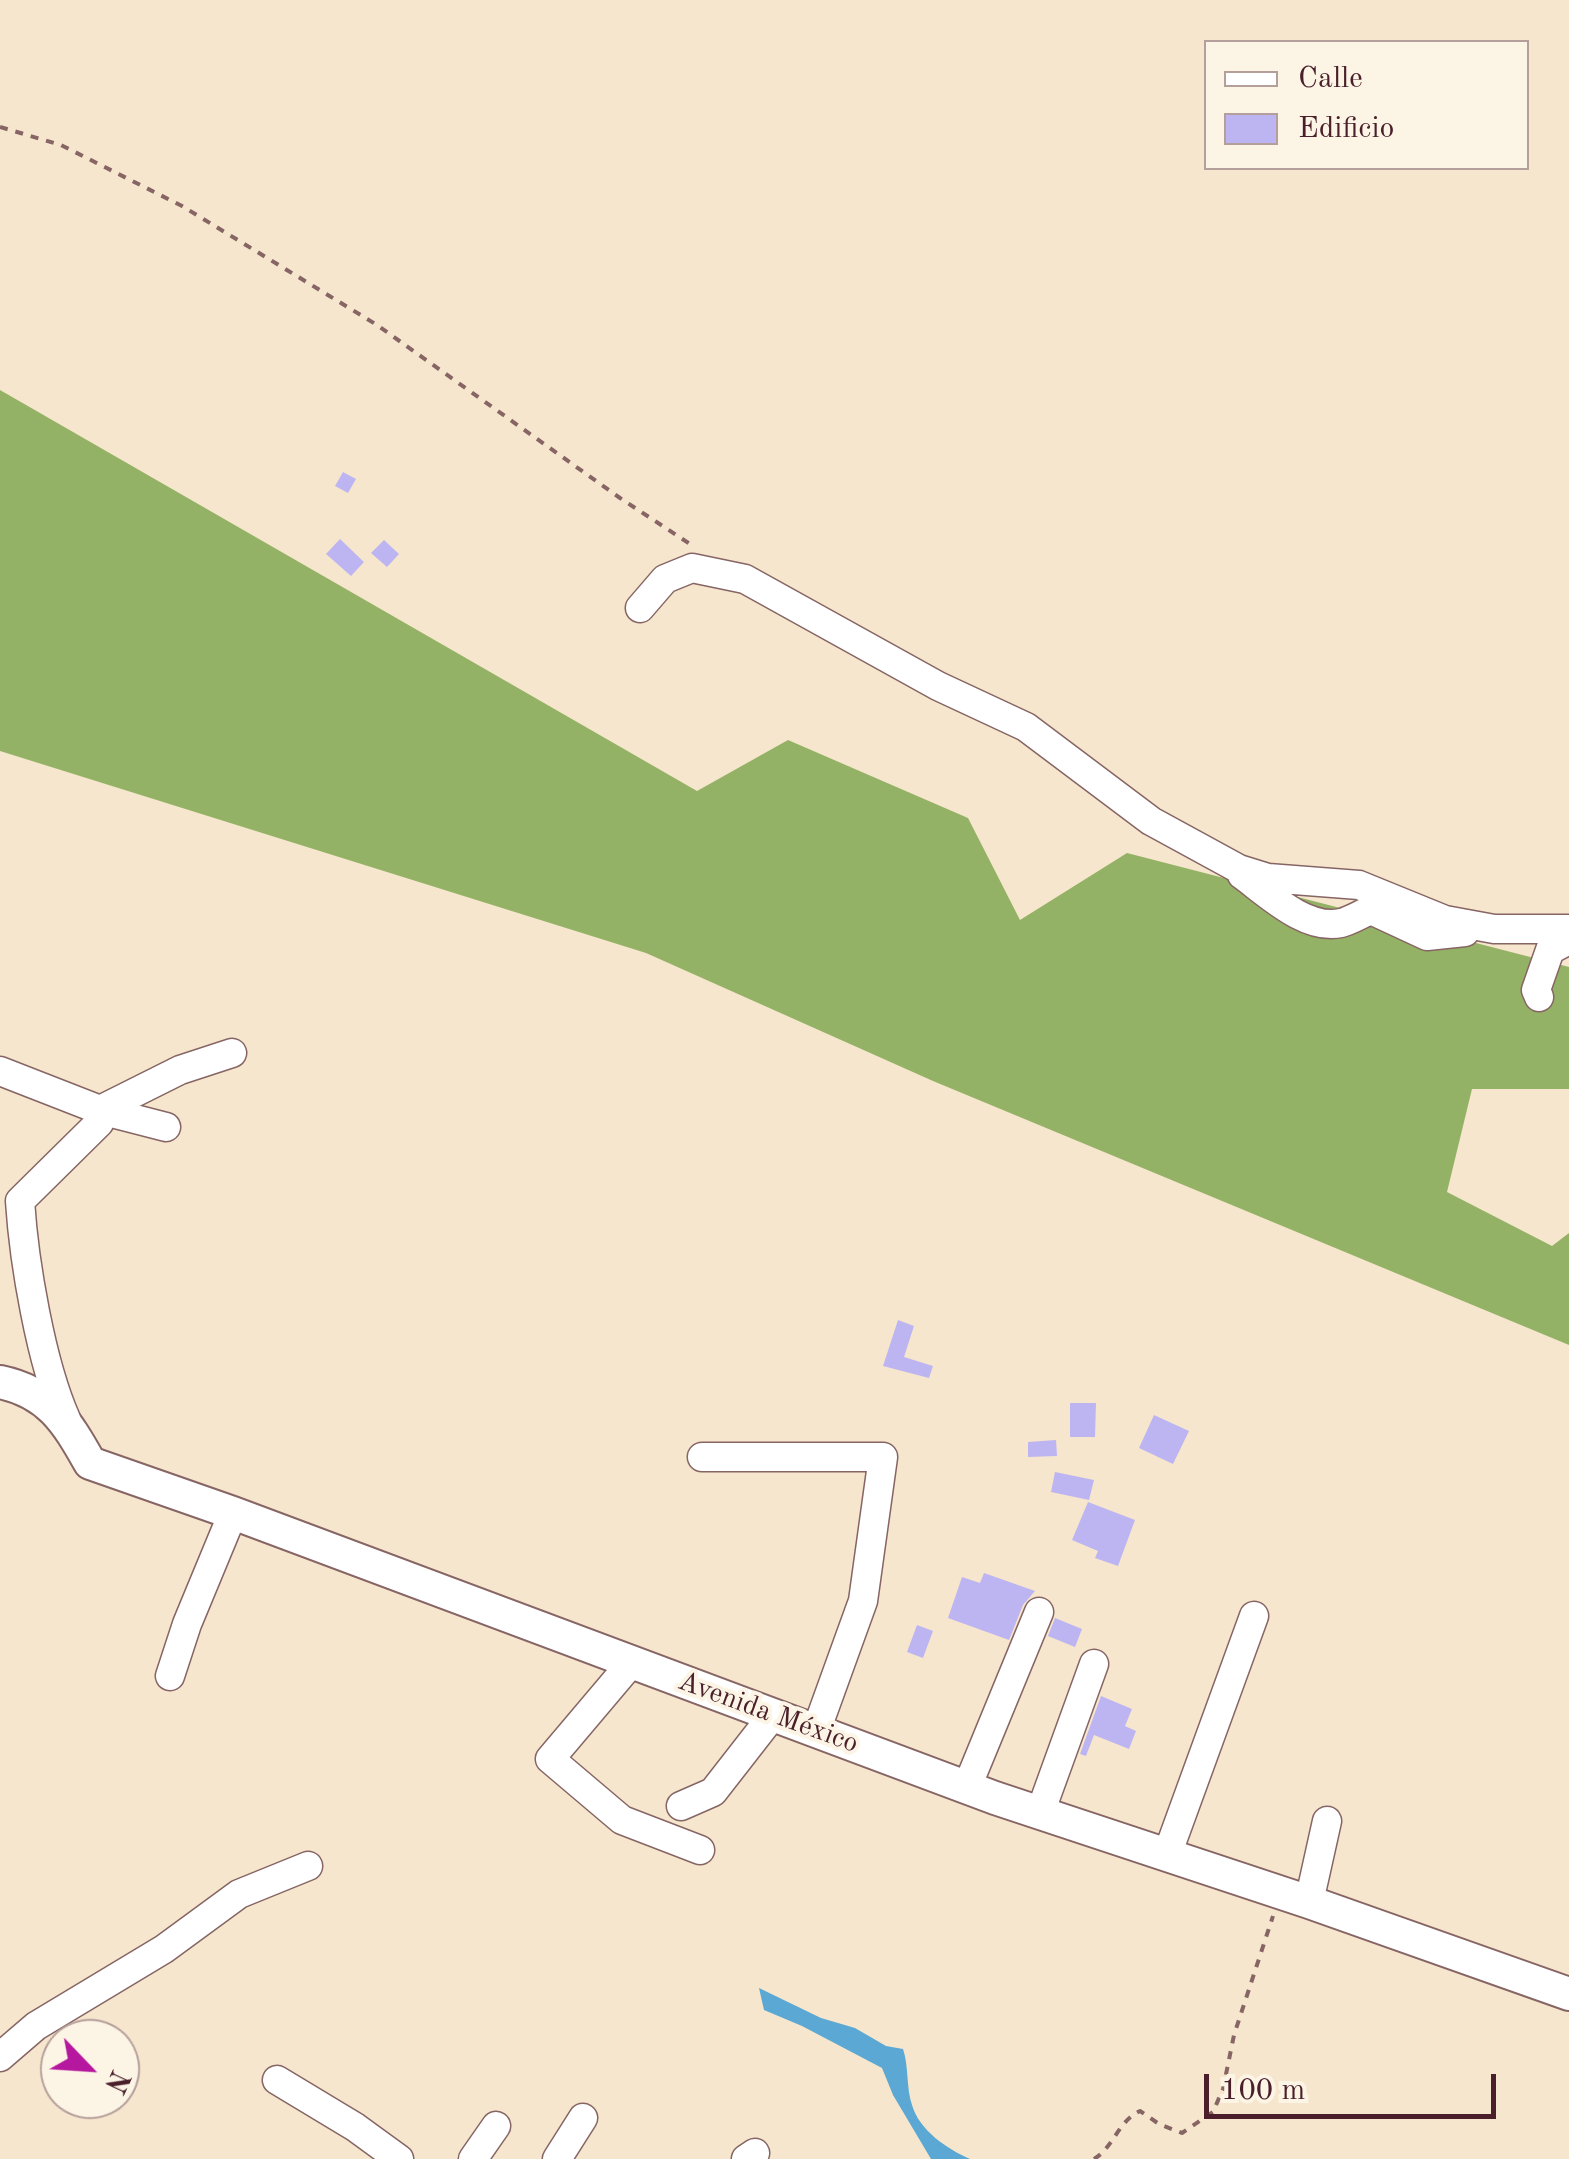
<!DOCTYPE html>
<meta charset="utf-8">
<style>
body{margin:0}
#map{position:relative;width:1569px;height:2159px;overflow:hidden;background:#f6e6cd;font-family:"Old Standard TT",serif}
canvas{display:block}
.legend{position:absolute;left:1204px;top:40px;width:325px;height:130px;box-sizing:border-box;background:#fcf5e5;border:2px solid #b59f9b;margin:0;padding:12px 18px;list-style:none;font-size:30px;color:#4a1f2b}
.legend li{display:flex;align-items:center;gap:20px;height:50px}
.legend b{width:50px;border:2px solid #b59f9b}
.north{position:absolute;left:40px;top:2019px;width:100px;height:100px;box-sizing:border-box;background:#fcf5e5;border:2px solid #b59f9b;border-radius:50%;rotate:115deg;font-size:28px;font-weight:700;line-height:40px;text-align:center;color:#4a1f2b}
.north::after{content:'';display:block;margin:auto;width:35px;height:45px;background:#b5179e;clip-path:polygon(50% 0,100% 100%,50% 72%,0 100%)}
.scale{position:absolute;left:1204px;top:2074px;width:292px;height:45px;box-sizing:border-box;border:5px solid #4a1f2b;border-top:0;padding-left:12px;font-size:30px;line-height:35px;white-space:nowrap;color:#4a1f2b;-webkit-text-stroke:8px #fcf5e5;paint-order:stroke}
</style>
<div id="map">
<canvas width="1569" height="2159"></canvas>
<ul class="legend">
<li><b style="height:12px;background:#fff"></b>Calle</li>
<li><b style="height:28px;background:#bdb5f2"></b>Edificio</li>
</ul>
<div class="north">N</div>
<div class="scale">100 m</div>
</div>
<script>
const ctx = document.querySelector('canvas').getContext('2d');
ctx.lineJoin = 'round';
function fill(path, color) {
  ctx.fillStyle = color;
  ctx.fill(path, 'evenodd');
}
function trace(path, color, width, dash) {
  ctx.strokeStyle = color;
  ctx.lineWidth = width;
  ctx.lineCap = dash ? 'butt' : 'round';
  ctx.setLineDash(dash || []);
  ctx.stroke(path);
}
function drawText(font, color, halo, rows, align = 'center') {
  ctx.font = font + ' "Old Standard TT",serif';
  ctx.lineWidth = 8;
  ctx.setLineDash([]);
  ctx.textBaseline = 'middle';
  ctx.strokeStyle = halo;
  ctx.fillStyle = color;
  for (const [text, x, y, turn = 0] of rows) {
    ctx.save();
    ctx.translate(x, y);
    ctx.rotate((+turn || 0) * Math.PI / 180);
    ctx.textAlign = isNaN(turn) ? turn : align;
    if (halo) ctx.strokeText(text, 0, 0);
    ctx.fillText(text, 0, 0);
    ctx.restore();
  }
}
fill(new Path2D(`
 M0 390 697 791 788 740 968 818 1020 920 1127 853 1569 967V1089H1472L1447 1192 1552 1246 1569 1233V1345L933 1081 646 953 0 751Z`), '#94b265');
fill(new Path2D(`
 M759 1988 821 2018 855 2028 886 2046 903 2049C909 2067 906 2087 912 2105 919 2130 947 2149 970 2159H931L893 2095 882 2068 802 2026 764 2010Z`), '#5aa8d3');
fill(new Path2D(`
 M343 472 356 479 348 493 335 486Z
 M340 539 364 562 351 576 326 554Z
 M384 540 399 554 387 567 371 553Z
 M898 1320 914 1326 904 1357 933 1366 929 1378 883 1366Z
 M1070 1403H1096L1095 1437H1070Z
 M1154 1415 1189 1431 1173 1464 1139 1448Z
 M1056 1440 1057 1456 1028 1457V1442Z
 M1055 1472 1094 1480 1089 1500 1051 1492Z
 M1088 1502 1135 1520 1118 1566 1095 1558 1098 1551 1072 1540Z
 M984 1573 1035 1591 1023 1605 1009 1640 948 1618 962 1577 980 1583Z
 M1055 1618 1082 1629 1075 1647 1048 1636Z
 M917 1625 933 1631 923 1658 907 1652Z
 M1101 1696 1132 1709 1125 1726 1136 1731 1129 1749 1094 1735 1086 1756 1080 1754Z`), '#bdb5f2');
const minor = new Path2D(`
 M640 608 665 579 692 568 745 579 938 686 1026 727 1151 821 1239 869 1268 878 1359 885 1445 920 1494 929H1569
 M1242 875C1267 893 1306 931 1341 923 1350 921 1361 914 1371 910L1427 936 1465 932
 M1539 997 1536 990 1550 950 1569 940
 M0 1071 100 1110 166 1127
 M100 1110 180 1070 232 1053
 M66 1419C41 1363 24 1263 20 1201L99 1123 100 1110
 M702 1457H883L863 1601 816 1731
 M632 1662 550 1759 622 1820 700 1850
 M170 1676 187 1624 233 1513
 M967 1787 1039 1612
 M681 1806 713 1792 773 1715
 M1040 1813 1094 1664
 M1167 1855 1254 1616
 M1309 1902 1327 1821
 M0 2057 36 2026 164 1949 239 1894 308 1866
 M277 2080 355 2127 399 2159
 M473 2159 496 2126
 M557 2159 583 2118
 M746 2159 755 2153`);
const major = new Path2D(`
 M0 1382C49 1392 67 1422 90 1463L233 1513 995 1798 1309 1902 1569 1994`);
trace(minor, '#866564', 31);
trace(major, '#866564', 36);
trace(new Path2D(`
 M0 127 61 145 182 206 377 325 620 498 690 544
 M1094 2159C1114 2147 1118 2121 1140 2111L1159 2124 1182 2133 1213 2112 1223 2089 1234 2035 1273 1916`), '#866564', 4, [8, 8]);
trace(minor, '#fff', 28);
trace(major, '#fff', 32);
drawText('28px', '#4a1f2b', '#fcf5e5', [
 ["Avenida México",768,1713,20]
]);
</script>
